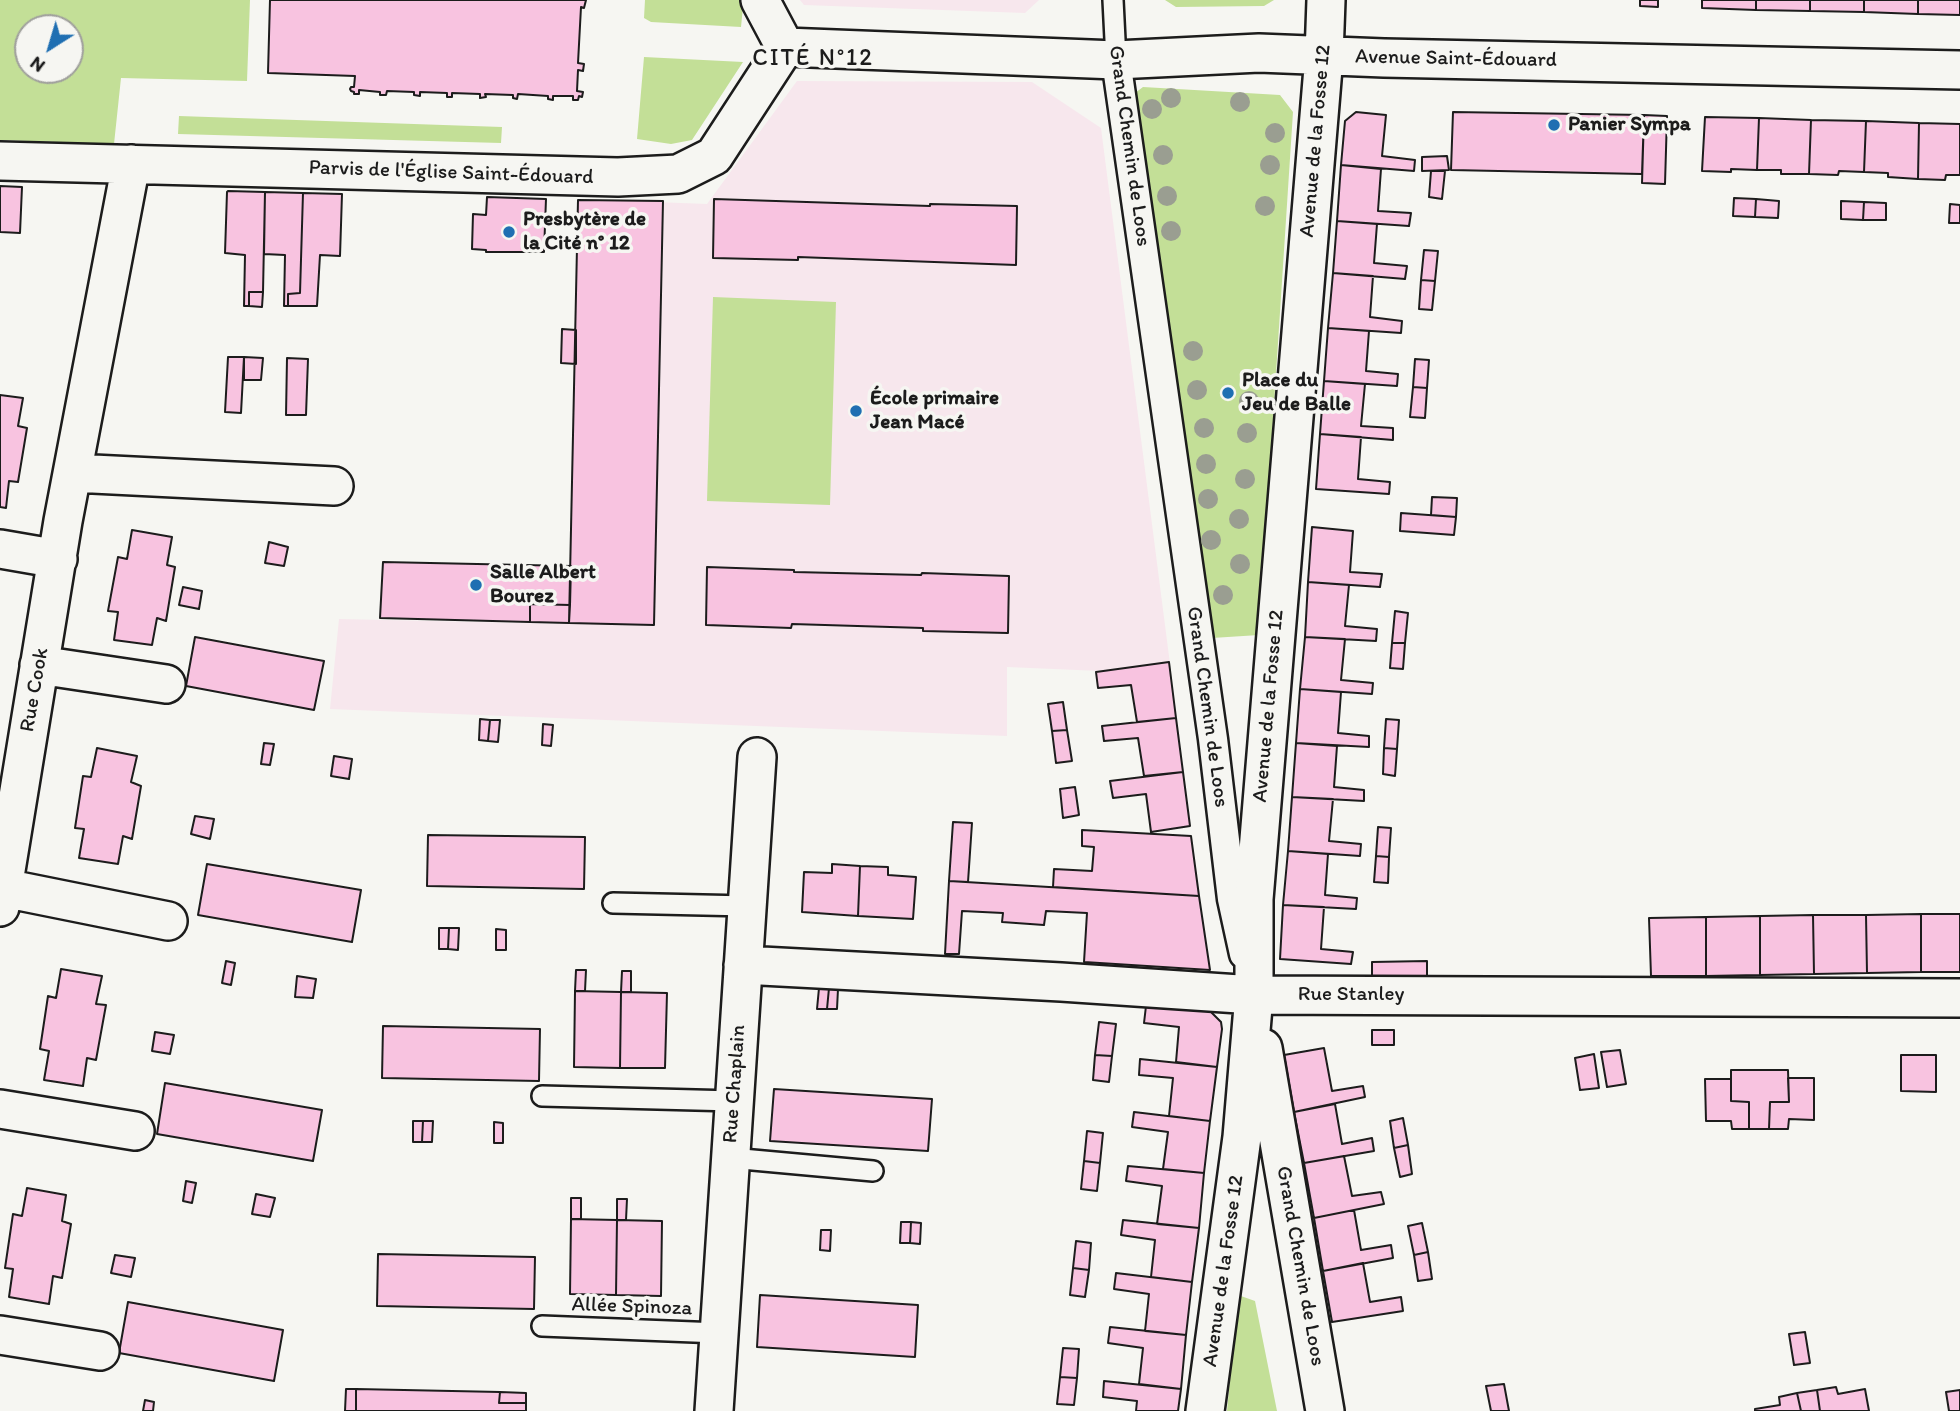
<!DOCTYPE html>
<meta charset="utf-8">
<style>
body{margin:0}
#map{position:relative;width:1960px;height:1411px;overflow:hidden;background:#f6f6f2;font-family:Itim,sans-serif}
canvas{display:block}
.north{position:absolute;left:14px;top:14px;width:70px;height:70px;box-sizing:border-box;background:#f6f6f2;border:2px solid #9f9f9c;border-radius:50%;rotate:217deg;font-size:19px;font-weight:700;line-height:28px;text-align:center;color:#1c1c1c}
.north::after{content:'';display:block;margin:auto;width:24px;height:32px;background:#1f6fb2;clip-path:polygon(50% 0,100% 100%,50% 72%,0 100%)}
</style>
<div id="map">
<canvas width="1960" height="1411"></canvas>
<div class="north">N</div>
</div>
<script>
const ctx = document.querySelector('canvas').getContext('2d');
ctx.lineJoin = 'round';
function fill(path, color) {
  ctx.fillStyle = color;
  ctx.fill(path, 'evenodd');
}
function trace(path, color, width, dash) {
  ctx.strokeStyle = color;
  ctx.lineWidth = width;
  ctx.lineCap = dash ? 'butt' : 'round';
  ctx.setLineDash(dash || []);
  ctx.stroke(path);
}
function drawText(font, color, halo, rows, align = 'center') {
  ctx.font = font + ' Itim,sans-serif';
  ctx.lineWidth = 7;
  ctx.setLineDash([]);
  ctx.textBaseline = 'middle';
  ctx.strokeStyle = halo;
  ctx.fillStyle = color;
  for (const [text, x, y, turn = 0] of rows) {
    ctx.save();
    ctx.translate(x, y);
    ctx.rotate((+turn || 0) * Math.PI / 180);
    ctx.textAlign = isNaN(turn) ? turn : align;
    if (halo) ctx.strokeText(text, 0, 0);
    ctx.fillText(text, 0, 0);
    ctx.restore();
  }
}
fill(new Path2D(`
 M800 0H1039L1025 13 804 5Z
 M797 81 1032 82 1101 128 1170 664 1100 671 1007 667V736L330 709 339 619 570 624 579 199 707 204Z`), '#f7e7ed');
fill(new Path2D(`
 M0 0H250L247 81 121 78 114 144 0 140ZM28 28H70V70H28Z
 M645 0H740L743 7 741 27 651 22 644 18Z
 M1165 0H1274L1264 6 1176 7Z
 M644 57 743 62 692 140 671 144 637 139Z
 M1143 87 1280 95 1293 112 1259 635 1212 638 1131 96Z
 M179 116 502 127 501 143 178 134Z
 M713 297 836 302 830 505 707 501Z
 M1238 1295 1255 1301 1277 1411H1227Z`), '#c3df97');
const building = new Path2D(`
 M270 0H586L584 8 581 7 578 63 584 64 583 71 578 70 577 91 583 92 582 97 579 96 578 100H573V96H553V100L548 99V96L518 94 517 99 513 98V95L485 94 486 97 480 98V94L452 93V97H447V93L420 92V96L414 95V92L387 91 386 95H380V92L359 90V94H354V92L351 91 350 89 351 87H354L355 76 268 73Z
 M1640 0H1658V7L1640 6Z
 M1702 0H1756V10L1702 8Z
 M1756 0H1810V11L1756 10Z
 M1810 0H1864V12L1810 11Z
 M1864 0H1918V14L1864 12Z
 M1918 0H1960V15L1918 14Z
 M1356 112 1386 115 1382 156 1415 160 1414 171 1341 165 1345 121Z
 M1453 112 1644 115 1642 174 1451 170Z
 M1644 115 1667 116 1665 184 1642 183Z
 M1705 117 1759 118 1757 170 1731 169V172L1702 171Z
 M1759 118 1811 120 1809 174H1781V170H1757Z
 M1811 120 1866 121 1864 172 1839 171 1838 175 1809 174Z
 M1866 121 1919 123 1918 179 1888 177V173L1864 172Z
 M1919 123 1960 124V175H1946L1945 180 1918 179Z
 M1447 156 1449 170 1422 171V157Z
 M1341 165 1381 169 1378 211 1411 213 1409 226 1337 221Z
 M1431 171H1445L1442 199 1429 197Z
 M0 186 22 187 20 233 0 232Z
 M228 191 265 192 263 292H249V306H244L245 255 225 253 227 192Z
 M265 192 303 193 300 293 288 294V306H284L285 255 264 254Z
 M303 193 342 194 340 256 320 255 317 306H288V294L300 293Z
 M487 197 546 199 544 252H486V250L472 249 473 214 486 215Z
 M1734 198 1756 199 1755 217 1733 216Z
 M714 199 930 206V204L1017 206 1016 265 798 257V260L713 258Z
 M1756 199 1779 201 1778 218 1755 217Z
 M578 200 663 201 654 625 569 623Z
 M1841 201 1864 202 1863 220 1841 219Z
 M1864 202 1886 203V220H1863Z
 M1950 204 1960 205V223H1949Z
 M1337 221 1377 224 1374 263 1407 266 1405 279 1333 273Z
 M1424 250 1438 251 1435 281 1421 280Z
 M1333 273 1373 276 1370 317 1402 321 1401 333 1328 328Z
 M1421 280 1435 281 1432 310 1419 309Z
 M249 292H263L262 307 249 306Z
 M1328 328 1369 331 1366 371 1398 374 1397 386 1324 381Z
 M562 329 576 330V364L561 363Z
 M228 357H244L241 413 225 412Z
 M244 357 263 358 261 380H244Z
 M287 358 308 359 306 415H286Z
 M1415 359 1429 360 1427 388 1413 387Z
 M1324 381 1365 384 1361 426 1393 428V440L1320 434Z
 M1413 387 1427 388 1425 418 1410 417Z
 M0 395 23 398 18 426 27 428 18 482 9 481 6 508 0 507Z
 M1320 434 1361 437 1358 479 1390 482 1389 494 1316 489Z
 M1432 497 1457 498 1456 517 1431 515Z
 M1401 513 1456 517 1454 535 1400 531Z
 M1312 527 1353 531 1350 572 1382 574 1380 587 1308 582Z
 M132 530 172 537 167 565 175 567 166 621 157 618 152 645 114 640 118 612 108 611 118 557 127 559Z
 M269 542 288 547 284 566 265 563Z
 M383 562 571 566 570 605 530 604V622L380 618Z
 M707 567 794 570V572L921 575 922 573 1009 576 1008 633 923 631V628L792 624 791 628 706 625Z
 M1308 582 1349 585 1345 626 1377 629 1376 641 1305 637Z
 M183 587 202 591 199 609 179 605Z
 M530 604 570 605 569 623 530 622Z
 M1395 611 1408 613 1405 643H1392Z
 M195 637 324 661 314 710 186 686Z
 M1305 637 1345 639 1341 680 1373 683 1372 694 1300 689Z
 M1392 643H1405L1403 669 1390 668Z
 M1169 662 1176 718 1137 722 1131 685 1098 688 1096 672Z
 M1300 689 1341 692 1338 733 1369 736V747L1296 743Z
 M1063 702 1067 730 1052 731 1048 704Z
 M1176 718 1183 772 1144 776 1138 738 1104 741 1102 726Z
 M480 719 490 720 488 741 479 740Z
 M1386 719 1399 720 1397 749 1384 748Z
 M490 720H500L498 742 488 741Z
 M543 724 553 725 551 746 542 745Z
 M1067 730 1072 761 1056 763 1052 731Z
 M264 743 274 744 270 765 261 764Z
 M1296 743 1337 746 1334 787 1364 790V801L1292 797Z
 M97 748 137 756 131 782 141 786 132 839 123 836 118 864 79 858 84 829 75 828 83 776 91 777Z
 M1384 748 1397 749 1395 776 1383 774Z
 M334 756 352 759 349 779 331 776Z
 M1183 772 1190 826 1151 832 1146 794 1113 798 1110 781Z
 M1075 787 1079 815 1063 818 1060 789Z
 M1292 797 1333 799 1329 841 1361 844 1360 856 1288 851Z
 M195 816 214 819 210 839 191 834Z
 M953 822 972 823 968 882 949 881Z
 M1378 827 1391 828 1389 857 1376 856Z
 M1082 830 1191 836 1199 896 1053 887 1054 869 1092 871 1094 847 1082 846Z
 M428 835 585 837 584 889 427 886Z
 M1288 851 1328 854 1325 895 1357 898 1356 909 1283 905Z
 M1376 856 1389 857 1388 883 1374 882Z
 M207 864 361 890 352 942 198 915Z
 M832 864 860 866 858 916 802 912 804 872 832 873Z
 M860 866 888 867V875L916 877 913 919 858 916Z
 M949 881 1199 896 1210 970 1084 962 1087 913 1046 911 1044 925 1002 922 1003 913 962 911 959 954H945Z
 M1283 905 1324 907 1321 949 1353 952 1351 964 1280 959Z
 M1921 914H1960V972H1921Z
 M1921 914V972L1867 973 1866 915Z
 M1813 915H1866L1867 973 1814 974Z
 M1813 915 1814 974 1760 975V916Z
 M1760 916V975L1706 976V917Z
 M1706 917V976H1651L1649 918Z
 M439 928H449L448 949H439Z
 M449 928H459L458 950 448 949Z
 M496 929 506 930V950H496Z
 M226 961 235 963 231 985 222 983Z
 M1427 961V979L1372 980V962Z
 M61 969 102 976 96 1004 106 1005 96 1060 87 1058 83 1086 44 1080 49 1051 40 1049 48 996 56 998Z
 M576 970H586L585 991H575Z
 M622 971H631V992H621Z
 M297 976 316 979 313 998 295 997Z
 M819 988H829L827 1009H817Z
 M829 988 838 989 837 1009H827Z
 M575 991 621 992 620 1068 574 1067Z
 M621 992 667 993 665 1068H620Z
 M1146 1006 1209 1010 1221 1022 1222 1029 1217 1067 1176 1062 1179 1027 1144 1023Z
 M1099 1022 1116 1024 1112 1056 1095 1055Z
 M383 1026 540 1029 539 1081 382 1078Z
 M1372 1030H1394V1045H1372Z
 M155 1032 174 1035 170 1054 152 1051Z
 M1324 1048 1332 1091 1363 1086 1365 1097 1294 1112 1284 1055Z
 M1620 1050 1626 1084 1607 1087 1601 1052Z
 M1594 1054 1599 1088 1580 1090 1575 1058Z
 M1095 1055 1112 1056 1109 1082 1093 1080Z
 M1901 1055H1936V1092L1901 1091Z
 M1140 1059 1217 1067 1210 1121 1169 1116 1173 1078 1139 1075Z
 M1731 1070H1788L1789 1102H1770L1769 1129H1749V1102L1731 1101Z
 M1788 1078H1814V1120L1789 1119 1788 1129H1769L1770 1102H1789Z
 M1705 1079H1731V1101L1749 1102V1129H1732L1731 1121H1706Z
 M165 1083 322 1110 313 1161 157 1134Z
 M774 1089 932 1099 928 1151 770 1141Z
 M1335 1104 1342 1144 1372 1138 1374 1151 1304 1163 1294 1112Z
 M1134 1112 1210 1121 1204 1173 1163 1169 1168 1132 1132 1127Z
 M1403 1118 1408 1145 1394 1148 1390 1121Z
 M413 1121H423L422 1142H413Z
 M423 1121H433L432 1142H422Z
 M494 1122 503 1123V1143H494Z
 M1087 1131 1103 1133 1100 1163 1084 1161Z
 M1408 1145 1412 1174 1400 1177 1394 1148Z
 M1344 1156 1352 1196 1381 1192 1384 1204 1314 1218 1304 1163Z
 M1084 1161 1100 1163 1097 1191 1081 1189Z
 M1128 1166 1204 1173 1199 1228 1157 1224 1162 1186 1126 1181Z
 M186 1181 196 1183 192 1203 183 1201Z
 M27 1188 66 1195 62 1221 71 1224 62 1278 53 1276 49 1304 9 1297 13 1269 5 1268 13 1214 22 1216Z
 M256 1194 275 1198 270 1217 252 1214Z
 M571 1198H581V1219H571Z
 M617 1199H627L626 1220H617Z
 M1354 1210 1361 1250 1391 1245 1393 1258 1323 1271 1314 1218Z
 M571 1219 617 1220 616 1295 570 1294Z
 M617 1220 662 1221 661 1296 616 1295Z
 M1123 1220 1199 1228 1192 1282 1151 1277 1155 1240 1121 1235Z
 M901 1222H911L910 1243H900Z
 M911 1222 921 1223 920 1244 910 1243Z
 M1422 1223 1428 1252 1414 1255 1408 1226Z
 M821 1230H831L830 1251 820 1250Z
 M1076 1241 1091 1243 1089 1270 1073 1268Z
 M1428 1252 1432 1279 1418 1281 1414 1255Z
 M378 1254 535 1257 534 1309 377 1306Z
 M115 1255 135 1258 131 1277 111 1273Z
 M1363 1263 1370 1302 1401 1297 1403 1311 1332 1322 1323 1271Z
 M1073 1268 1089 1270 1085 1297 1070 1295Z
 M1116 1273 1192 1282 1186 1335 1145 1331 1149 1294 1114 1289Z
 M760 1295 918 1305 915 1357 757 1347Z
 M128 1302 283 1330 274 1381 119 1353Z
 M1110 1327 1186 1335 1181 1389 1139 1384 1143 1348 1108 1343Z
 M1805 1332 1810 1363 1794 1365 1789 1334Z
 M1063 1348 1079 1349 1077 1378 1060 1377Z
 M1060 1377 1077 1378 1074 1405 1057 1404Z
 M1104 1381 1181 1389 1178 1411H1136L1137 1401 1103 1397Z
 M1504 1384 1509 1411H1491L1486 1386Z
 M1836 1387 1838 1394 1865 1389 1869 1411H1820L1817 1390Z
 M346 1389H356V1411H345Z
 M356 1389 500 1392 499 1403H526V1411H356Z
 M1817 1390 1820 1411H1801L1797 1393Z
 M1960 1390V1411H1949L1946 1392Z
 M500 1392 526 1393V1403H499Z
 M1797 1393 1801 1411H1755V1409L1780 1405 1779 1397Z
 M145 1400 154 1402 153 1411H143Z`);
fill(building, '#f8c3e0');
trace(building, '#1c1c1c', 2);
const service = new Path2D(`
 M1113 0 1116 60
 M613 903 748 906
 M542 1096 734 1101
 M731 1158 873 1171
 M542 1326 719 1333`);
const pedestrian = new Path2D(`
 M1116 60 1213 739 1232 899 1244 954`);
const minor = new Path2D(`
 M760 0 785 47
 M785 47 1116 60 1259 53 1384 58 1960 70
 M0 161 618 177 678 174 714 156 785 47
 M73 473 334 486
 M0 549 58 559
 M39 665 166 684
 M4 888 168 921
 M0 907 63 521 131 164
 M743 965 1061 982 1254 995 1960 998
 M1263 1048 1325 1411
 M0 1109 135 1131
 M0 1335 100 1351
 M714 1411 757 757
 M1205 1411 1242 1137 1254 995V899L1324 56 1326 0`);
trace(service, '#1c1c1c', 24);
trace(pedestrian, '#1c1c1c', 33);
trace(minor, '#1c1c1c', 42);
trace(service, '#f6f6f2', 19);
trace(pedestrian, '#f6f6f2', 28);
trace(minor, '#f6f6f2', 37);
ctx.fillStyle = '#9a9e91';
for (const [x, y] of [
 [1171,98],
 [1240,102],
 [1152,109],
 [1275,133],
 [1163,155],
 [1270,165],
 [1167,196],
 [1265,206],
 [1171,231],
 [1193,351],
 [1197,390],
 [1249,401],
 [1204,428],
 [1247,433],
 [1206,464],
 [1245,479],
 [1208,499],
 [1239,519],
 [1211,540],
 [1240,564],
 [1223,595]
]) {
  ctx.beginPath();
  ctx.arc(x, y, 10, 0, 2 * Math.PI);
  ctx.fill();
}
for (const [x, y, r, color] of [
 [1554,125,7,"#1f6fb2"],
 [509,232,7,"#1f6fb2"],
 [1228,393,7,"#1f6fb2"],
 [856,411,7,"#1f6fb2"],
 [476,585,7,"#1f6fb2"]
]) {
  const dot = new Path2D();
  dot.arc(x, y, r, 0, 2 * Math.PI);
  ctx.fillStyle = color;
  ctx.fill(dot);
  trace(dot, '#f6f6f2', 2.5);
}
drawText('21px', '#1c1c1c', '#f6f6f2', [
 ["Avenue Saint-Édouard",1456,59,1],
 ["Avenue de la Fosse 12",1316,141,-85],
 ["Grand Chemin de Loos",1129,146,82],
 ["Parvis de l'Église Saint-Édouard",451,173,2],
 ["Rue Cook",35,690,-80],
 ["Avenue de la Fosse 12",1269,706,-85],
 ["Grand Chemin de Loos",1207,707,82],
 ["Rue Stanley",1351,995],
 ["Rue Chaplain",735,1084,-86],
 ["Grand Chemin de Loos",1300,1266,80],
 ["Avenue de la Fosse 12",1224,1271,-82],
 ["Allée Spinoza",632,1307,2]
]);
drawText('bold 21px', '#1c1c1c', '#f6f6f2', [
 ["Panier Sympa",1568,125],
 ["Presbytère de",523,220],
 ["la Cité n° 12",523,244],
 ["Place du",1242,381],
 ["Jeu de Balle",1242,405],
 ["École primaire",870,399],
 ["Jean Macé",870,423],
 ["Salle Albert",490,573],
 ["Bourez",490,597]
], 'left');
ctx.letterSpacing = '2px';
drawText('24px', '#1c1c1c', '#f6f6f2', [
 ["CITÉ N°12",813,59]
]);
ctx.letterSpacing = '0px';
</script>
